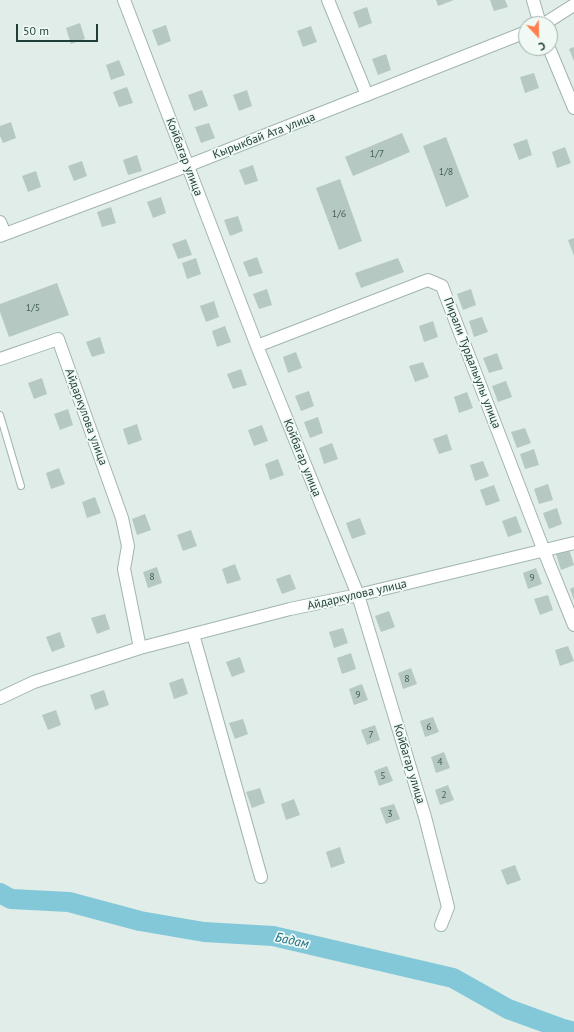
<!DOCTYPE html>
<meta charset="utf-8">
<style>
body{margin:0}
#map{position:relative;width:574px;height:1032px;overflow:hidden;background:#e0ede8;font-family:"PT Sans",sans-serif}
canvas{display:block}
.north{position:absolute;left:518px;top:16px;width:40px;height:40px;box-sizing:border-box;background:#f1f9f5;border:1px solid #9dafa9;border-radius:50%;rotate:158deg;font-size:11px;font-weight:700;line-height:16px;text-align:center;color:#1f3f38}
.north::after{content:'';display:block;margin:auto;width:14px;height:18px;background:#ff7e4c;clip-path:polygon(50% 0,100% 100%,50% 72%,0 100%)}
.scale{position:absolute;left:16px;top:24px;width:82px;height:18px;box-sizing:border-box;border:2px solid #1f3f38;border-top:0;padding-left:5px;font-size:12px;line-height:14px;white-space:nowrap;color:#1f3f38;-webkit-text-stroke:3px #f1f9f5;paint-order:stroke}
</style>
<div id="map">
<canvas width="574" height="1032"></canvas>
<div class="north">С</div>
<div class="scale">50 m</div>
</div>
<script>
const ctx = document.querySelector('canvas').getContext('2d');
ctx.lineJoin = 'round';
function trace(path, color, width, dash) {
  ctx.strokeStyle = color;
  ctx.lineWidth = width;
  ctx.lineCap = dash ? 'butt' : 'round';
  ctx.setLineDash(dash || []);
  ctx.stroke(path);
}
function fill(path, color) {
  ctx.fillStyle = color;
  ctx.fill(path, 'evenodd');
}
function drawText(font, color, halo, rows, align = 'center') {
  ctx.font = font + ' "PT Sans",sans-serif';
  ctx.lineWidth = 3.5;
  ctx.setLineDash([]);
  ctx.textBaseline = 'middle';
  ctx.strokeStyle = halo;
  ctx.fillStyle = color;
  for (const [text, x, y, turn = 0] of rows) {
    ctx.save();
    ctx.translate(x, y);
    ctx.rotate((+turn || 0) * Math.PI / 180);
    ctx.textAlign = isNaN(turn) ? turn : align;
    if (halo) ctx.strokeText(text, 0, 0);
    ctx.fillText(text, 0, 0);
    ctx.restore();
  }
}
trace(new Path2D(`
 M0 893 11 899 69 902 140 921 204 932 273 936 453 978 508 1009 560 1028 574 1032`), '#82c8d8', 20);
fill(new Path2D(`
 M436 0H454L438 6Z
 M490 0H505L508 7 494 11Z
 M367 7 372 23 359 28 353 12Z
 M80 23 85 39 71 44 66 28Z
 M166 25 171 41 158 46 152 30Z
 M311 26 317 42 303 47 297 31Z
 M574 47V61L569 49Z
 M386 54 391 70 378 75 372 59Z
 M119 60 125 75 111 80 106 65Z
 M534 73 539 88 525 93 520 77Z
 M127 87 133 103 119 107 113 92Z
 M202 90 208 106 194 111 188 95Z
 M247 90 252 106 239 111 233 95Z
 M11 122 16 138 3 143 0 136V126Z
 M209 123 215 138 201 143 195 127Z
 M402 133 410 152 353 176 345 157Z
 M446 137 469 197 446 207 423 146Z
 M527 139 532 155 519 160 513 144Z
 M565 147 571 163 557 168 552 152Z
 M137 155 142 171 128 175 123 160Z
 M82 161 87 176 74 181 68 166Z
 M253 165 258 181 245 185 239 170Z
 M36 171 41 187 28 192 22 176Z
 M340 179 362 241 339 250 316 188Z
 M161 197 166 213 153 218 147 202Z
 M111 207 116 223 102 227 97 212Z
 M238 216 243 231 230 236 224 220Z
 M574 238V256L568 240Z
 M186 239 192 255 178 259 172 244Z
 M257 257 263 273 249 277 243 262Z
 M196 258 201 274 187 279 182 263Z
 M398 258 404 272 361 288 355 273Z
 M57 283 69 315 9 337 0 312V304Z
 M267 289 272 305 259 309 253 294Z
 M471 289 476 305 463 310 457 294Z
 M214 301 219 317 206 322 200 306Z
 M482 317 488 332 474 337 469 321Z
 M433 321 438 337 424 342 419 326Z
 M225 326 231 342 217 347 212 331Z
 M100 337 105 353 92 357 86 342Z
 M296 352 302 368 288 373 283 357Z
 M497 353 503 369 489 373 483 358Z
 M423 362 429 377 415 382 409 366Z
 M241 369 247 385 233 389 227 374Z
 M42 378 47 394 34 399 28 383Z
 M506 381 512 397 498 402 492 386Z
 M309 391 314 406 301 411 295 396Z
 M467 392 473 408 459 413 454 397Z
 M68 409 73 425 60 430 54 414Z
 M318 417 323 433 310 438 304 422Z
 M137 424 142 440 128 445 123 429Z
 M262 425 268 441 254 446 248 430Z
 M525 428 531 443 517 448 511 432Z
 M447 434 452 450 439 454 433 439Z
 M332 443 338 459 324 464 319 448Z
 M534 449 539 465 525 469 520 454Z
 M278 459 284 475 270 480 265 464Z
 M483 461 489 476 475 481 470 465Z
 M59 468 65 484 51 489 46 473Z
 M548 484 553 500 539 504 534 489Z
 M494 485 500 501 486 506 480 490Z
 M95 497 101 513 87 518 82 502Z
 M557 508 562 524 549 529 543 513Z
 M145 514 151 530 137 535 132 519Z
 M516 516 522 532 508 537 502 521Z
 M360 518 366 534 352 539 346 523Z
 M191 530 197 546 183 551 177 535Z
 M569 549 574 565 561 570 556 554Z
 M235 564 241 580 227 584 222 569Z
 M157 567 162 583 148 588 143 572Z
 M536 568 542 584 528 589 523 573Z
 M290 574 296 589 282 594 276 579Z
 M574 587V600L570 589Z
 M548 595 553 610 540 615 534 599Z
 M389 611 395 627 381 632 375 616Z
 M105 614 110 629 97 634 91 618Z
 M343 628 348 643 334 648 329 632Z
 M60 632 65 647 52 652 46 637Z
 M568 646 574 661 560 666 555 650Z
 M351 653 356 669 342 674 337 658Z
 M240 657 245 672 232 677 226 662Z
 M411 668 417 684 403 689 398 673Z
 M183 678 188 694 174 699 169 683Z
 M362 684 368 700 354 705 349 689Z
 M104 690 109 705 95 710 90 695Z
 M56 710 61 725 48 730 42 715Z
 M433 717 439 732 425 737 420 721Z
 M243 719 248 734 235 739 229 723Z
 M375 725 380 740 367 745 361 730Z
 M444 752 450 768 436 773 431 757Z
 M387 766 393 781 379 786 374 771Z
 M448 785 454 800 440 805 435 790Z
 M260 788 265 803 252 808 246 792Z
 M294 799 300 815 286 820 281 804Z
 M394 804 400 819 386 824 380 808Z
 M340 847 345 863 331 868 326 852Z
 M515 865 521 880 507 885 501 870Z`), '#b5c8c1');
const lane = new Path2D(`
 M0 415 21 486`);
const street = new Path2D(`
 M124 0 257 346 358 595 425 817 448 907 441 925
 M328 0 367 95
 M533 0 540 24
 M544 24 574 5
 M549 48 574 108
 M0 222 5 234
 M0 236 187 166 526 32
 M257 346 428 280 442 286 544 551 574 625
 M0 359 58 339 122 518 128 546 124 569 140 648
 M193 634 261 877
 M0 698 34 682 140 648 290 609 358 595 574 543`);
trace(lane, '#a2b5b0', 8);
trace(street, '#a2b5b0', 14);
trace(lane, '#fff', 6);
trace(street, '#fff', 12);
drawText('10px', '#44615a', null, [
 ["1/7",377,154],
 ["1/8",446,172],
 ["1/6",339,214],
 ["1/5",33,308],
 ["8",152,577],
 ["9",532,578],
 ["8",407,679],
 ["9",358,695],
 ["6",429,727],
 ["7",371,735],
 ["4",440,762],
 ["5",383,776],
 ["2",444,795],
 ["3",390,814]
]);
drawText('12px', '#1f3f38', '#f1f9f5', [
 ["Кырыкбай Ата улица",264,136,-21],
 ["Койбагар улица",184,157,69],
 ["Пирали Турдалыулы улица",472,363,69],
 ["Айдаркулова улица",86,417,70],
 ["Койбагар улица",302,458,68],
 ["Айдаркулова улица",357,595,-13],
 ["Койбагар улица",409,764,73]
]);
drawText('italic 13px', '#136b82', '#f1f9f5', [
 ["Бадам",292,941,12]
]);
</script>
